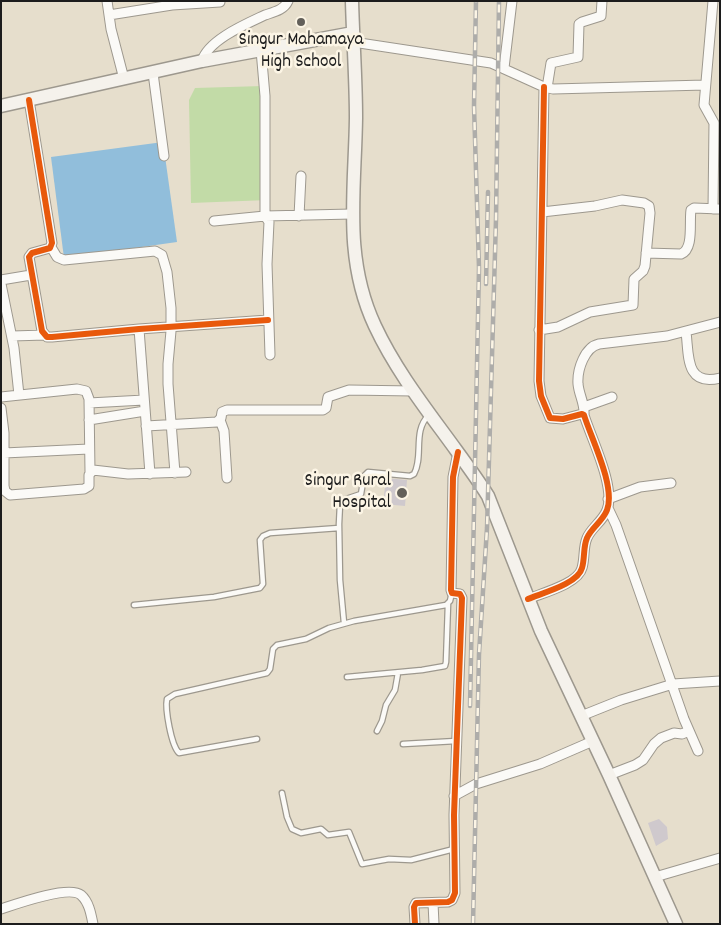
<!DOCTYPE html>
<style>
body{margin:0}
#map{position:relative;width:721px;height:925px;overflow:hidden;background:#e6decc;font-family:Dekko,sans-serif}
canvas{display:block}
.frame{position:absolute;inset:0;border:2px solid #1c1c1c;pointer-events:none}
</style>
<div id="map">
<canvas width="721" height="925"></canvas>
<div class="frame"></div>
</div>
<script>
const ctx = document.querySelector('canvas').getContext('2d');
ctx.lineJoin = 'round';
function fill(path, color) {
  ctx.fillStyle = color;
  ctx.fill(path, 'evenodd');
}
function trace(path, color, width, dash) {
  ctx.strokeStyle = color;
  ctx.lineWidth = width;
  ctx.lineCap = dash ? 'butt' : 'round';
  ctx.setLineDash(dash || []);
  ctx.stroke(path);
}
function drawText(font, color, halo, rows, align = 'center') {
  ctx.font = font + ' Dekko,sans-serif';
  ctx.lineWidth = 5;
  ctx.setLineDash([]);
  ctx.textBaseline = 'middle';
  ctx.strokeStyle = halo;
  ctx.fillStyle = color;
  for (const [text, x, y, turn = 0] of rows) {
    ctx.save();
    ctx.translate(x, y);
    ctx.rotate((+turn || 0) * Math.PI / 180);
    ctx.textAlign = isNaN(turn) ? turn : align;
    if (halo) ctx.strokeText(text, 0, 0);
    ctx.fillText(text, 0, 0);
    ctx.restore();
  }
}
fill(new Path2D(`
 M263 86 268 200 191 203 189 100 195 88Z`), '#c2dba7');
fill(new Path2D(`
 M163 142 177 242 64 258 51 157Z`), '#91bedb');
fill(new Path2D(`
 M386 478 407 480 405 506 383 504Z
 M659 819 667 827 668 839 656 846 648 823Z`), '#cfc9cd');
const lane = new Path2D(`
 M134 605 214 597 260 588 263 584 260 540 263 536 270 533 339 528
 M344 623 340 580 339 524 340 504 343 500 361 494 364 476 368 472 410 476 414 474C424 456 412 431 429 415
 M347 677 422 670 445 666 446 662 448 604
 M377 731 382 721 386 705 395 690 398 673
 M257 739 179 753C171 745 165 709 167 699L175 694 267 673 270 669 273 649 277 645 306 639 329 628 354 621 446 605 450 601 452 592
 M403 744 456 741
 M282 793 287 817 292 829 301 833 321 829 328 835 349 832 362 864 389 859 411 860 454 849`);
const street = new Path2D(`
 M107 1 111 29 124 79
 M713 1 704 105 714 123 713 209
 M109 15 172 5 220 2
 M353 42 491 63 544 87 553 89 705 85
 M261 50 265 96V216L269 222 267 264 270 355
 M202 61C208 40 246 24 265 15 274 12 284 10 288 1
 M504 68 512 1
 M153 73 164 156
 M547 88 551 63 578 57 579 24 582 22 601 16 602 1
 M29 100 52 243 50 248 32 253 29 257 42 331 47 337H52L139 329 268 320
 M299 216 301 176
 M214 221 265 216 352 214
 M51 247 57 257 64 260 155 251 162 255 167 272 171 308V331L168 364V384L175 473
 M646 253 681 254C694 249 689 223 691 210L694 208 720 209
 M1 280 31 275
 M1 284 14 348 19 395
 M139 329 150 474
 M539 330 558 327 590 312 633 305 634 279 643 271 645 266 650 213 649 206 644 203 622 200 595 206 542 212
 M686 332C689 355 685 387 720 378
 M12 336 45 335
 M1 397 77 389 86 391 89 399 90 472
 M89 403 144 400
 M584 407 612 397
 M1 408 4 433V486L5 491 10 495 84 489 89 486V475L93 470 128 474 186 472
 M584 415C585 404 579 395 578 384 577 369 585 347 599 344L667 336 720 322
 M89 420 145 411
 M220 420 224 431 227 478
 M146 426 217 422 221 418 222 412 227 410H323L326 408 328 397 349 390 413 391
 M4 453 89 449
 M608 499 640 487 671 483
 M608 508 616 525 684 719 698 751
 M528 599C542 593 578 584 582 568 585 558 583 547 587 538 591 528 603 521 607 510 616 487 591 438 584 415L582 414 563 419 550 418 541 396 539 381 544 87
 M581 716 621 700 673 684 720 681
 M609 775 635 765 643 760 654 744 661 738 674 733 682 734 689 731
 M454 796 476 784 540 764 593 741
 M655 877 720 858
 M433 903 434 924
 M1 909C16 904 69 885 81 895 89 902 91 914 93 924
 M415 924 414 907 416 903 448 902 452 900 455 893 454 815 462 598 460 594 452 593 451 590 453 477 458 452`);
const secondary = new Path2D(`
 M352 1C353 40 356 79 356 118 355 191 343 258 375 326 396 371 427 410 456 450 467 465 478 480 488 496L541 631 609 775 676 924
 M1 106 202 61 353 33`);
trace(lane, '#9d988e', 7);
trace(street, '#9d988e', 11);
trace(secondary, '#9d988e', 15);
trace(lane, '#fbfaf7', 4.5);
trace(street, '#fbfaf7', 9);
trace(secondary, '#f5f2ec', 12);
const rail = new Path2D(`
 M486 284 488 192
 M470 706 479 268 474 106 476 1
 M473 924 479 654 487 528 496 219 499 1`);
trace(rail, '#aeadaa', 4.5);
trace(rail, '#fcf5e5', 2.5, [8]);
trace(new Path2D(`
 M29 100 52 243 50 248 32 253 29 257 42 331 47 337H52L139 329 268 320
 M528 599C542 593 578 584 582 568 585 558 583 547 587 538 591 528 603 521 607 510 616 487 591 438 584 415L582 414 563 419 550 418 541 396 539 381 544 87
 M415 924 414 907 416 903 448 902 452 900 455 893 454 815 462 598 460 594 452 593 451 590 453 477 458 452`), '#e8590c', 6);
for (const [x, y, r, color] of [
 [301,22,5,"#63605a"],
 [402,493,6,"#63605a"]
]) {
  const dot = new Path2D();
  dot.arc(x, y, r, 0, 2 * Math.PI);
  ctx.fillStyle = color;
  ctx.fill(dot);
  trace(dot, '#fcf5e5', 2);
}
drawText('19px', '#1c1c1c', '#fcf5e5', [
 ["Singur Mahamaya",301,41],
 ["High School",301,63],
 ["Singur Rural",391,482,"right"],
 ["Hospital",391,504,"right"]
]);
</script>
